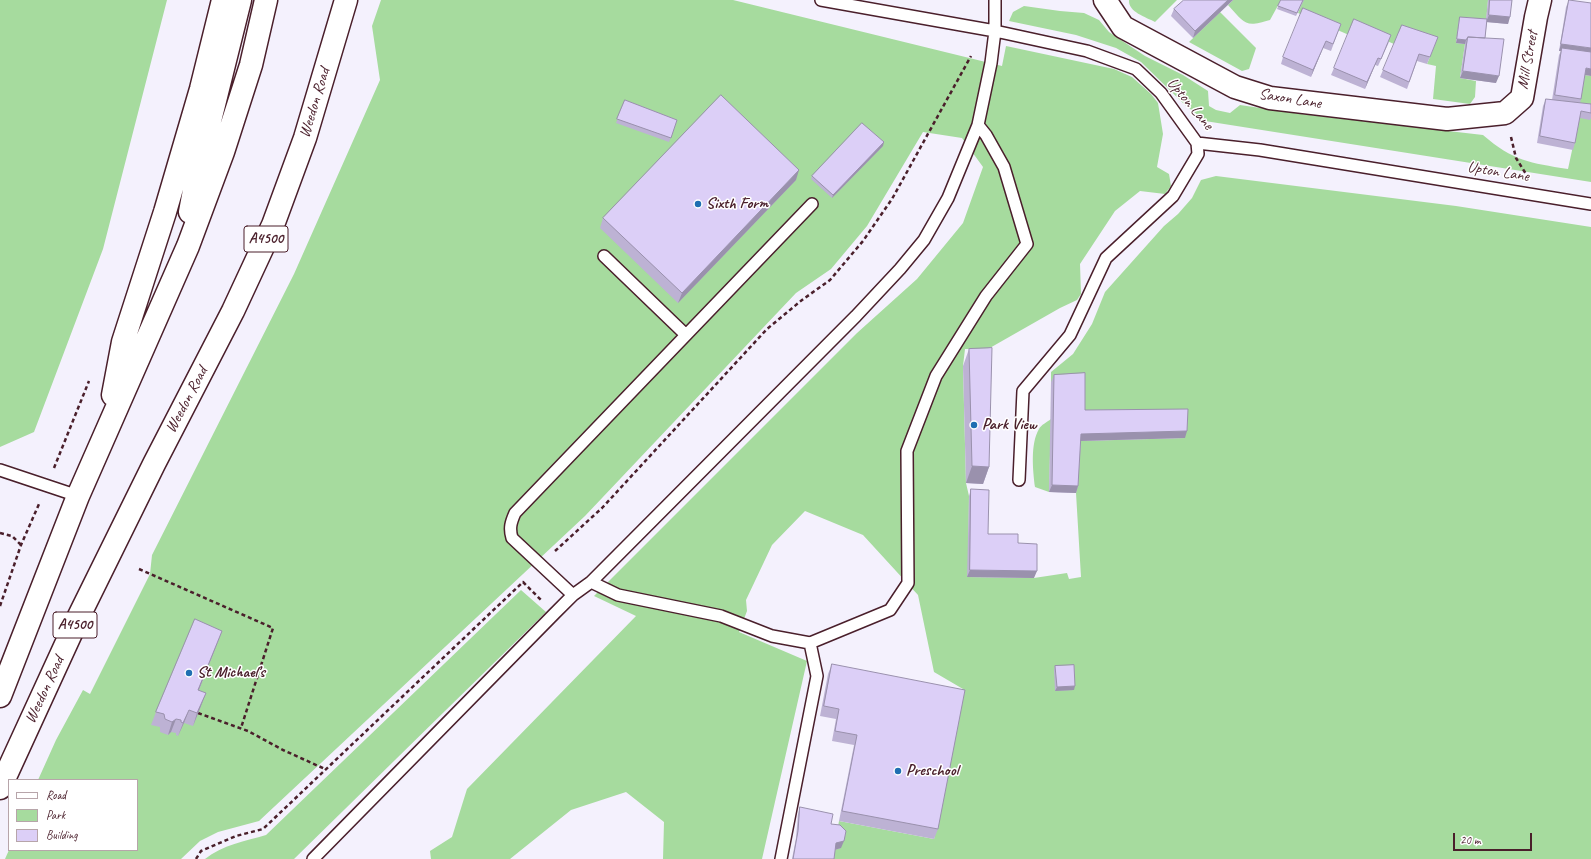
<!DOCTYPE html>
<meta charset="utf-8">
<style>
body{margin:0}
#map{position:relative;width:1591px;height:859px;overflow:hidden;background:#f4f1fd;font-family:Caveat,sans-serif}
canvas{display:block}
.legend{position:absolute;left:8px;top:779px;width:130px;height:72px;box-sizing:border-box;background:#fff;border:1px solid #b7a5aa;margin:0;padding:5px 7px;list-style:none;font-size:12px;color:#4a1f2b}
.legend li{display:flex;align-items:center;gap:8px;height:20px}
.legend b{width:20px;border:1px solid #b7a5aa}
.scale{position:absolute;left:1453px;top:833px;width:79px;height:18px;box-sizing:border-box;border:2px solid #4a1f2b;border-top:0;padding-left:5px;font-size:12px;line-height:14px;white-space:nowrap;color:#4a1f2b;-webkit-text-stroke:3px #fff;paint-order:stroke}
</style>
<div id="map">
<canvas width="1591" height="859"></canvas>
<ul class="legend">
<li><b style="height:5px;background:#fff"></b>Road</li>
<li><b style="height:11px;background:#a6db9e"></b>Park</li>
<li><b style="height:11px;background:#dccff7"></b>Building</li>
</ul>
<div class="scale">20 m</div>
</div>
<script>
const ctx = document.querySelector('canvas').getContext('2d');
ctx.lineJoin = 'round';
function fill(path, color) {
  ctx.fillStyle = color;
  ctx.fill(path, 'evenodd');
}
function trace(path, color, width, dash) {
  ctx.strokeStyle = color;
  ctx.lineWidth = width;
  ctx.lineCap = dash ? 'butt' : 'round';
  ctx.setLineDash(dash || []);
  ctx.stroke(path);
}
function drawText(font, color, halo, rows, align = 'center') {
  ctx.font = font + ' Caveat,sans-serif';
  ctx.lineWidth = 3;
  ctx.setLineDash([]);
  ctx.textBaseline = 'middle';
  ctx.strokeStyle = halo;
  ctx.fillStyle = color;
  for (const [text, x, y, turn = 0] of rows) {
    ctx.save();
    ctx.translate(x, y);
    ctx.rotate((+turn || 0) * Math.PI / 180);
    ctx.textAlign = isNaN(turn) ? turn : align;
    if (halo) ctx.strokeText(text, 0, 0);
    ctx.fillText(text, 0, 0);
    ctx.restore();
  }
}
fill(new Path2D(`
 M0 0H167L103 249 34 432 0 447Z
 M381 0H733L1002 66 1006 46 1114 69 1132 77 1151 94 1158 103 1163 134 1157 167 1169 174 1171 186 1165 194 1140 191 1115 211 1080 264 1081 294 1077 300 1060 308 988 349H965L963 366 966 483 969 496 968 577 1034 578 1067 573 1069 579 1081 577 1076 493 1079 441 1185 438 1082 417V380L1051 382V372L1073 354 1092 324 1105 292 1164 226 1178 214 1192 198 1201 180 1216 176 1456 206 1591 227V859H832L839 821 934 839 963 689 934 672 918 595 863 535 805 511 772 545 746 600 747 611 739 632 807 661 762 859H663L664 822 626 792 571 810 510 859H431L430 851 452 837 467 789 636 616 594 596 857 333 917 279 963 223 983 167 962 138 923 132 867 226 831 269 796 293 585 516 259 821 218 832 200 841 181 859H5L9 850H137V780H38L56 740 83 690 90 694 150 574 152 555 294 274 380 80 372 26Z
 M1129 0H1177L1155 22C1146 17 1128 12 1129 0Z
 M1233 0H1281L1270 20C1244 28 1245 23 1228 5Z
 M1303 0H1488L1486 22 1459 21 1456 43 1465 44 1460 78 1476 81 1475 97 1470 104 1433 99 1436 66 1427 64 1435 44 1399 32 1394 44 1352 26 1349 35 1298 13Z
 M1024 6 1060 11 1084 13 1099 20 1109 32 1145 56 1183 75 1208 91 1209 106 1216 110 1230 113 1240 105 1301 114 1483 135C1513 161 1530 163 1568 169L1579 118 1591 115V182L1205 121 1184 104 1141 62 1116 48 1076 35 1009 21 1013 12Z
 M1220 12 1256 48 1249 69 1242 71 1189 42Z
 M1584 75 1591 76V111L1552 102Z
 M1051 419 1049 492 1035 487C1033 471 1030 444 1039 429 1041 425 1047 422 1051 419Z
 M521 590 546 612 294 859H205C222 845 246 841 266 835Z`), '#a6db9e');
const lane = new Path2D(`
 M821 0 995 31 1087 51 1136 69 1161 93 1197 143 1198 154 1173 196 1106 258 1070 335 1023 391 1019 480
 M1197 143 1260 150 1591 204
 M604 256 686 335
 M0 470 78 496
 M591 582 618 595 721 616 772 636 810 643 890 610 908 583 907 451 936 376 986 296 1027 244 1004 167 986 135 978 125
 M573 595 512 538C509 528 511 522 515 513L812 204
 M313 859 555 613 573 595 591 582 856 316 900 269 924 240 948 198 978 125 991 63 995 31V0
 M781 859 817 676 810 643`);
const street = new Path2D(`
 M1105 0 1123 27 1235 87 1270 98 1447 119 1505 113 1522 98 1536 17 1540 0`);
const highway = new Path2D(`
 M190 212 198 169 240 0
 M113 395 123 342 165 212 201 89 223 0
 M0 696 78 496 188 246 223 152 251 65 266 0
 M0 788 78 618 154 464 233 311 273 225 305 138 346 0`);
trace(lane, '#4a1f2b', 14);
trace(street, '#4a1f2b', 25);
trace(highway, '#4a1f2b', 25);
trace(new Path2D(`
 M1511 137 1516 158 1526 174
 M54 468 89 381
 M0 533 12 536 21 545
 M555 551 602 508 767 329 802 300 830 280 863 241 892 199 971 56
 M139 569 273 628 241 728
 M0 606 21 545 39 504
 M198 713 248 731 283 750 325 769
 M196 859 201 851 236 836 263 829 523 582 541 600`), '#4a1f2b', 2.5, [4, 3]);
trace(lane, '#fff', 11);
trace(street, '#fff', 22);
trace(highway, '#fff', 22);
fill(new Path2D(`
 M1184 0H1233L1193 38 1171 16 1174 9Z
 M1281 0H1304L1296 16 1277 9Z
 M1488 0H1512L1508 24 1487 22 1485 38 1496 83 1460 78 1465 44 1456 43 1459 20 1460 17 1486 19Z
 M1569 0 1585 75 1581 99 1580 103 1591 104V118L1590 120 1580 118 1575 143 1573 150 1537 143 1543 106 1546 99 1552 100 1559 55 1561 51H1559L1566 7Z
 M1341 24 1331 51 1323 48 1311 77 1281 64 1283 57Z
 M1438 37 1427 64 1417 61 1407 89 1380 77 1383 70Z
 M1389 42 1378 66 1375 65 1365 89 1331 75 1334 68Z
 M625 100 677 120 669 142 616 123Z
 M883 146 832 198 811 179 812 176Z
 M796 180 678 303 600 228 603 218Z
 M969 349 989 467 983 484 966 483 963 366Z
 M1054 375 1085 410 1185 438 1081 441 1078 486 1076 493 1049 492 1051 382Z
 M971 489 988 534 1018 543 1034 578 967 577 969 496Z
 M222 631 199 690 201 706 193 726 184 723 178 736 176 735V733L171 732 168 735 160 732V727L151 725 156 712Z
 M832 664 938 829 934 839 839 821 854 745 832 741 836 719 820 716 828 674Z
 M1055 666 1074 690 1055 691 1054 670Z
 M800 807 831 824 841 848 835 850 834 859H792L796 838 798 814Z`), '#bdb2d4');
fill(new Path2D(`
 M1228 0H1233L1193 38 1195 31Z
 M1489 15 1510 17 1508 24 1486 22Z
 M1457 39 1466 40 1465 44 1456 43Z
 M1326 41 1323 48 1311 77 1313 70Z
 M1561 44 1591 48V55L1562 48 1561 51H1559Z
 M1378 58 1375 65 1365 89 1367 82Z
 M1586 68 1591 69V76L1584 75Z
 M1463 71 1499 76 1496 83 1460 78Z
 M884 142 883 146 832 198 833 195Z
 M799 170 796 180 678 303 682 293Z
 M1187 431 1185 438 1079 441 1081 434Z
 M972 466 989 467 983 484 966 483Z
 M1052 485 1078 486 1076 493 1049 492Z
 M970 570 1037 571 1034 578 967 577Z
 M222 631 217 644 194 702 198 690Z
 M1075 686 1074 690 1055 691 1057 687Z
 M206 693 201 706 193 726 197 713Z
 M189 710 184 723 178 736 183 723Z
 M176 719 171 732 168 735 172 722Z
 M844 841 841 848 834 850 836 843Z`), '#9a91ad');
const building = new Path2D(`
 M1184 0H1228L1195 31 1174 9Z
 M1281 0H1303L1297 13 1278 6Z
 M1490 0H1512L1510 17 1489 15Z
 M1569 0 1591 3V48L1561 44Z
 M1303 8 1341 24 1333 44 1326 41 1313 70 1283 57Z
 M1460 17 1487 19 1485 38 1468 37 1466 40 1457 39Z
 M1354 19 1391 35 1381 59 1378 58 1367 82 1334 68Z
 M1402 25 1438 37 1430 57 1419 54 1409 82 1383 70Z
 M1468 37 1504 39 1499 76 1463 71Z
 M1562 48 1591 52V69L1586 68 1581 99 1555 95Z
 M721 95 799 170 682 293 603 218Z
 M1546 99 1591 104V113L1581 111 1575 143 1540 136Z
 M625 100 677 120 671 138 617 119Z
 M862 123 884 142 833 195 812 176Z
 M992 348 989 467 972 466 969 349Z
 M1085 373V410L1188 409 1187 431 1081 434 1078 486 1052 485 1054 375Z
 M971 489 989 490 988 534H1018V543L1037 544V571L970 570Z
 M195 619 222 631 198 690 206 693 197 713 189 710 183 723 181 722V720L176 719 172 722 165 719 164 714 156 712Z
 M832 664 965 690 938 829 842 811 857 735 835 731 839 709 824 706Z
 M1074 665 1075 686 1057 687 1055 666Z
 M800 807 833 814 831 824 840 825 846 831 844 841 836 843 834 859H793L798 831Z`);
fill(building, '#dccff7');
trace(building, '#9a91ad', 1);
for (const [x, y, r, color] of [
 [698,204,4,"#1f6fb2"],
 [974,425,4,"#1f6fb2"],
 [189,673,4,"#1f6fb2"],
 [898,771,4,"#1f6fb2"]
]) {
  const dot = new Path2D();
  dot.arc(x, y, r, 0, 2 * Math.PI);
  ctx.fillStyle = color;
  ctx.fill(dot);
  trace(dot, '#fff', 1.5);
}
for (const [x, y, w] of [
 [266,239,44],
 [75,625,44]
]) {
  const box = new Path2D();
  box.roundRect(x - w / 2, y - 13, w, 26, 3);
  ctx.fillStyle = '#fff';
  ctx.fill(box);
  trace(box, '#4a1f2b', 1);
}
drawText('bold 15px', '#4a1f2b', null, [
 ["A4500",266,239],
 ["A4500",75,625]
]);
drawText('16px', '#4a1f2b', '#fff', [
 ["Mill Street",1528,60,-80],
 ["Saxon Lane",1290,99,9],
 ["Weedon Road",315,103,-73],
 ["Upton Lane",1190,104,50],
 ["Upton Lane",1498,172,9],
 ["Weedon Road",187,400,-62],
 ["Weedon Road",45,690,-65]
]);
drawText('bold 16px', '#4a1f2b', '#fff', [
 ["Sixth Form",706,204],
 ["Park View",982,425],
 ["St Michael’s",197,673],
 ["Preschool",906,771]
], 'left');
</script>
